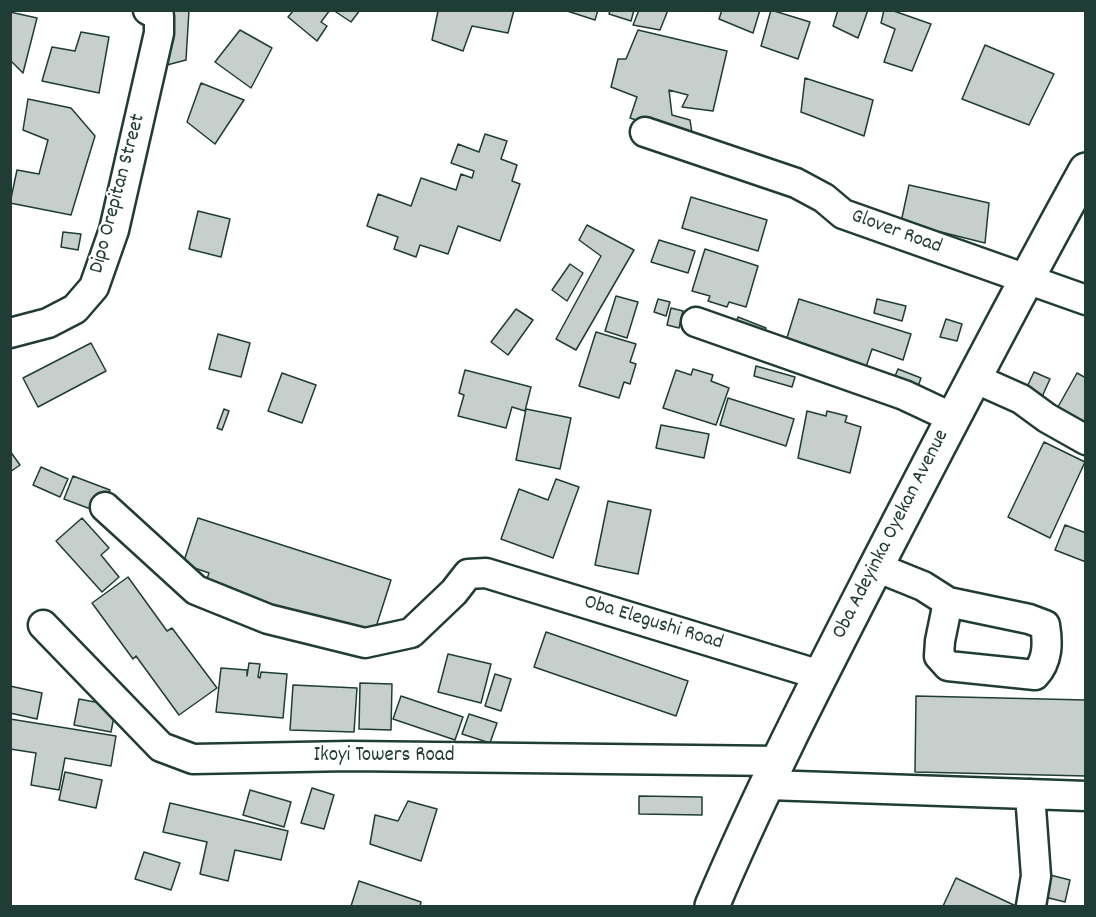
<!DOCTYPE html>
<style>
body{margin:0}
#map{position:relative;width:1096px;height:917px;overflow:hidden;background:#fff;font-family:Dekko,sans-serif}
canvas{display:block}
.frame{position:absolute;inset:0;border:12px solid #1f3d34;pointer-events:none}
</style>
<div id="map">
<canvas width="1096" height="917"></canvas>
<div class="frame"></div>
</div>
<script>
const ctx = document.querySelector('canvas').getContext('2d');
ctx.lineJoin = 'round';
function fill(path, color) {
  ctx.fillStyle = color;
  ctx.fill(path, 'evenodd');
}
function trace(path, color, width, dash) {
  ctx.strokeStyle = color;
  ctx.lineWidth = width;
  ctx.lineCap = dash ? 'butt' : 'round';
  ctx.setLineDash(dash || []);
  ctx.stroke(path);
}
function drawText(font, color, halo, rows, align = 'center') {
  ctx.font = font + ' Dekko,sans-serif';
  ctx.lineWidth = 4.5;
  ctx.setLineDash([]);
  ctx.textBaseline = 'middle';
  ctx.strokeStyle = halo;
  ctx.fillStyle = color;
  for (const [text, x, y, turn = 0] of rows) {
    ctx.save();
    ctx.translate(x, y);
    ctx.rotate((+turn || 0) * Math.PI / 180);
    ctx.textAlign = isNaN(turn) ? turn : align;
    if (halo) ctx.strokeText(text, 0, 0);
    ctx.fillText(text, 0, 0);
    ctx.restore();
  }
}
const building = new Path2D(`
 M164 10H189L186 60 167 65 174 20Z
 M294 10H330L321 22 327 26 317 41 288 17Z
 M333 10H360L351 22Z
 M426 10H514L508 33 472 26 463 51 432 40 438 11Z
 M564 10H598L595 20Z
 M610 10H634L631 21 609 14Z
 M639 10H668L660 30 633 25Z
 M722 10H760L753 33 719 19Z
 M771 10 810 22 798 59 761 46Z
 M838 10H868L858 38 833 26Z
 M884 10H891L931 24 912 71 884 62 895 29 881 23Z
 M10 12 37 18 23 73 10 60Z
 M240 30 272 48 251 88 215 62Z
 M638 30 727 51 713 111 682 107 688 95 669 90 672 115 690 120 693 139 630 118 637 97 611 87 618 59H626Z
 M81 32 109 37 99 93 42 81 52 47 75 51Z
 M985 45 1054 74 1029 125 962 99Z
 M805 78 873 100 864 136 801 112Z
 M201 83 244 100 215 144 187 122Z
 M28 99 71 108 95 136 71 215 10 203 17 170 39 174 48 140 23 130Z
 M485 134 507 141 501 159 517 165 512 181 520 184 500 241 458 226 448 254 420 245 416 257 394 249 398 237 367 226 378 194 411 206 421 178 456 190 461 174 472 178 474 171 451 163 458 144 479 152Z
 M909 185 989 203 985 243 901 222Z
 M691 197 767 220 758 251 682 228Z
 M198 211 230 219 221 257 189 249Z
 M587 225 634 250 576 350 556 339 601 256 579 240Z
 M63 232 81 234 78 250 61 247Z
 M659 240 695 251 688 273 651 262Z
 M705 249 758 266 746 307 729 302 727 307 708 301 710 296 692 291Z
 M570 264 583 273 567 301 552 290Z
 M616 296 638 302 627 338 605 331Z
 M658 299 670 302 666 316 654 312Z
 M799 299 911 334 903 360 872 349 865 370 785 344Z
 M877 299 906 306 902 321 874 313Z
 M671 308 683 311 679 328 667 325Z
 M516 309 533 320 508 355 491 342Z
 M738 317 766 328 761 341 733 330Z
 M946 319 962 324 957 341 940 337Z
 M596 332 636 344 630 362 636 364 630 384 624 382 619 398 579 386Z
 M218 334 250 343 241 377 209 369Z
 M91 343 106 371 38 407 23 378Z
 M756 366 795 377 792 387 754 376Z
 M693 369 713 375 711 381 729 388 716 425 663 408 676 370 691 375Z
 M898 369 921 378 916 392 893 381Z
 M465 370 531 387 525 411 512 407 506 428 458 416 464 395 459 393Z
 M1034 372 1050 379 1041 399 1025 391Z
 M282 373 316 385 302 423 268 411Z
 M1077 373 1086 378V430L1054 414Z
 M728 398 794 419 786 446 720 425Z
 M224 409 229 411 222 430 217 428Z
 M526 409 571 418 560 469 516 460Z
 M807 411 826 416 827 411 847 416 845 422 861 427 850 473 798 458Z
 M661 425 709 434 704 458 656 448Z
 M1044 442 1085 462 1050 538 1008 517Z
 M10 451 20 465 10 472Z
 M41 467 68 479 60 497 33 485Z
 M73 476 110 490 101 513 64 499Z
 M556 479 579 487 553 558 501 539 519 489 548 500Z
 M608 501 651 510 638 574 595 565Z
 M82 518 109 548 101 555 119 577 102 592 56 541Z
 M198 518 391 580 376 627 373 626 369 638 204 587 209 573 183 564Z
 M1065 525 1086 533V562L1055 550Z
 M128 577 167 631 172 628 217 688 179 715 136 656 133 659 92 603Z
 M546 632 688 681 676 716 534 667Z
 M448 654 491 664 481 703 438 692Z
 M249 663 260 664 258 677 260 678 261 672 287 674 283 718 216 712 221 668 247 670V676Z
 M495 674 511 679 501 711 485 706Z
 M360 683 392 684 391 730 359 729Z
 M293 685 357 688 354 732 290 730Z
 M10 686 42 693 37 719 10 713Z
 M401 696 463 717 455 740 393 719Z
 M916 696 1086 700V776L915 772Z
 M79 699 116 706 111 732 74 725Z
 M469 714 497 723 490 743 462 734Z
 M10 719 116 736 111 766 65 758 59 790 31 785 36 753 10 749Z
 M65 772 102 780 96 808 59 800Z
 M312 788 334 795 324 829 301 823Z
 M250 790 291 802 284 827 243 815Z
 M639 796 702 797V815L639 814Z
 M408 801 437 809 421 861 370 844 375 815 398 821Z
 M170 803 288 831 281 860 235 850 228 881 200 874 207 842 163 832Z
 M144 852 180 863 171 890 135 879Z
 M1050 875 1070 880 1065 902 1045 897Z
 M956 878 1016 906H943Z
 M359 881 421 902 420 906H351Z`);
fill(building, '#c7cfcc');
trace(building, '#1f3d34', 1.5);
const minor = new Path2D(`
 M645 132 796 183 824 198 843 214 1086 300
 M696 322 904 395 953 418
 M10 333 48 323 75 309 94 287 114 230 159 33V16L148 10
 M974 378 1021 399 1047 418 1086 440
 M105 507 196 590 268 619 365 643 411 633 454 592 468 574 486 573 820 675
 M876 567 923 586 948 602 1029 619 1045 625C1048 643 1048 661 1035 675L948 666 939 656 940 641 948 602
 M43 625 161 747 193 759 350 756 779 761
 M768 785 1086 796
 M1030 794 1036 876 1031 906`);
const major = new Path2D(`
 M712 906C761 790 820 676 878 563 946 431 1014 300 1086 170`);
trace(minor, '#1f3d34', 33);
trace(major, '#1f3d34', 38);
trace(minor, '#fff', 28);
trace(major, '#fff', 33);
drawText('21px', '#1f3d34', '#fff', [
 ["Dipo Orepitan Street",119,194,-75],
 ["Glover Road",896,233,20],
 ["Oba Adeyinka Oyekan Avenue",892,535,-63],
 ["Oba Elegushi Road",653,624,17],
 ["Ikoyi Towers Road",384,757]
]);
</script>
